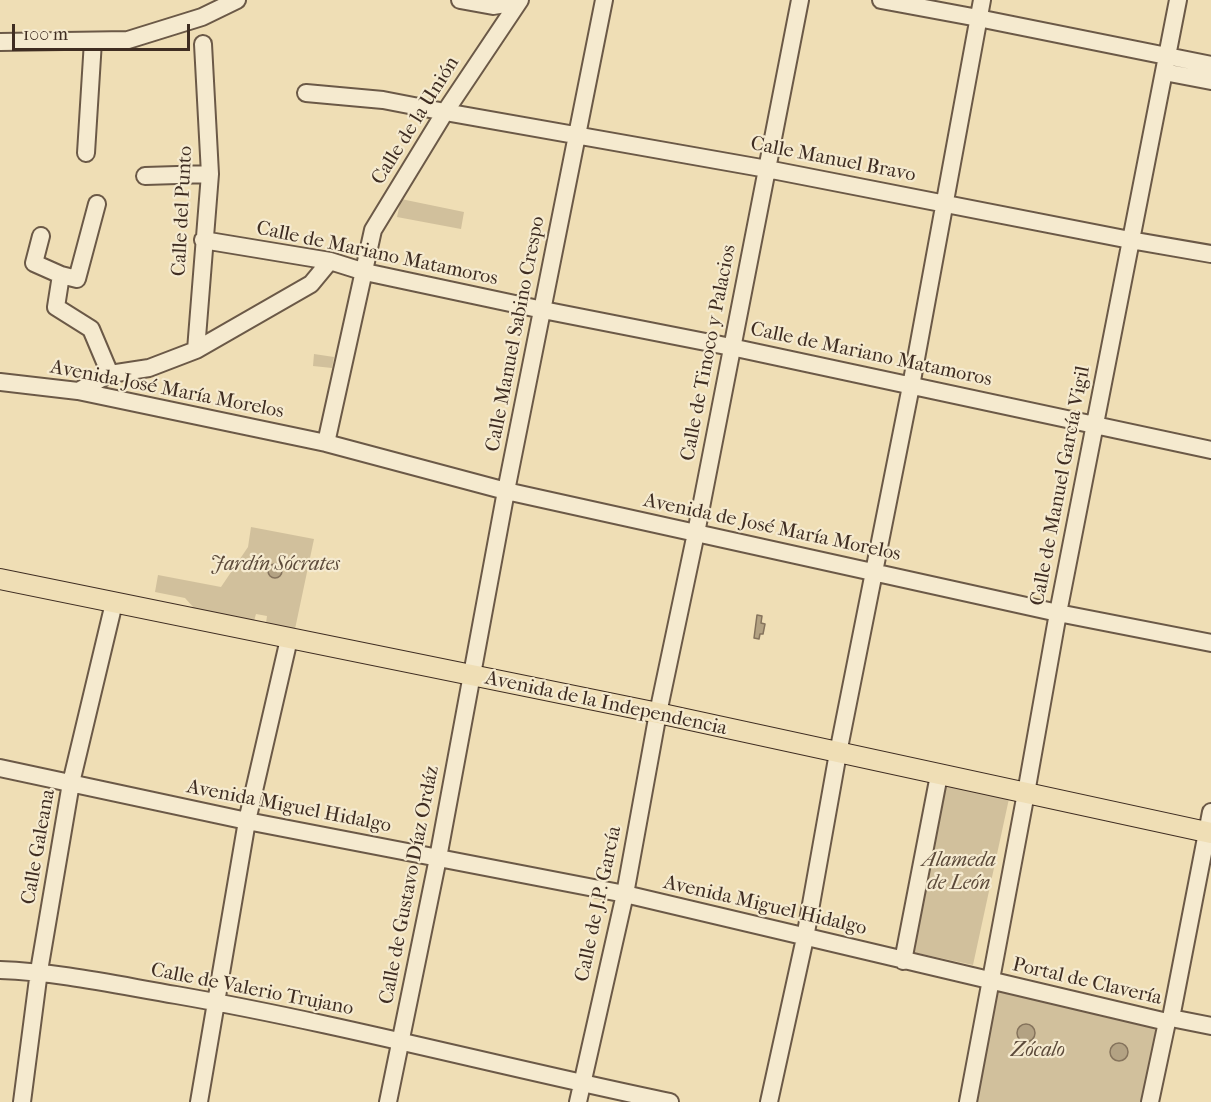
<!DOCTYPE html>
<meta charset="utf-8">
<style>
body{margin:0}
#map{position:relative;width:1211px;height:1102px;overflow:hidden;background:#efdeb5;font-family:"IM FELL French Canon",serif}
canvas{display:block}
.scale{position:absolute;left:12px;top:24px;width:178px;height:27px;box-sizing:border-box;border:3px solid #3f2d22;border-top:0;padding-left:8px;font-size:18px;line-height:21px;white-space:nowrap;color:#3f2d22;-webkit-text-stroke:4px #f5eacf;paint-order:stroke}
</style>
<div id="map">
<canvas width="1211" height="1102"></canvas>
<div class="scale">100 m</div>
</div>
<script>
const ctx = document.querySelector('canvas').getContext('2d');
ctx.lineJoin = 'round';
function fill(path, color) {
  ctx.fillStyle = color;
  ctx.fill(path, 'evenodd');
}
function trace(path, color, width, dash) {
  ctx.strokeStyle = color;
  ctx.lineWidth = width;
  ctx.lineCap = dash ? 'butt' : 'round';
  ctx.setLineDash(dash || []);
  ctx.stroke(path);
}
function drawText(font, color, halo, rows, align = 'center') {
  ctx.font = font + ' "IM FELL French Canon",serif';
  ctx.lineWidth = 4.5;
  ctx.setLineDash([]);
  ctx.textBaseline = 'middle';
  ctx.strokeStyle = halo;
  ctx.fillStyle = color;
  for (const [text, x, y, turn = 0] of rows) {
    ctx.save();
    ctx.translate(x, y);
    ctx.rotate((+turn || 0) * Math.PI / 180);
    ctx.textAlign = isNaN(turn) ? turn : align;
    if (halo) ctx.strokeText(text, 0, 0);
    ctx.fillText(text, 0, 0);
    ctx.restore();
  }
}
fill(new Path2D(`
 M401 199 464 212 461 229 397 217Z
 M314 354 334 357 332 368 313 366Z
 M251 527 314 539 295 629 266 623 267 616 256 614 254 621 194 608 185 598 155 592 158 575 221 587 248 547Z
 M944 780 1010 794 973 965 908 951Z
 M998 991 1162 1025 1146 1102H975Z`), '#d1c09c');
const water = new Path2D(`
 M268 571a7 7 0 1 1 14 0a7 7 0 1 1-14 0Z
 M757 615 762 616 761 623 765 624 763 634H760L759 639 754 638Z
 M1017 1033a9 9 0 1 1 18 0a9 9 0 1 1-18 0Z
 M1110 1052a9 9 0 1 1 18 0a9 9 0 1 1-18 0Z`);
fill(water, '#b3a283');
trace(water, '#85735c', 1.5);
const minor = new Path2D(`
 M460 0 493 6 517 2
 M881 0 978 18 1211 65
 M0 42 128 40 202 17 237 0
 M1164 72 1211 81
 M306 93 383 100 445 112 767 169 1130 240 1211 254
 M86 153 93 41
 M145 176 210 174
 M41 236 34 263 61 275 77 279 97 204
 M203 240 330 261 365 272 543 310 731 347 1211 450
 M61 275 56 307 91 329 110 374
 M196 350 210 174 203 44
 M0 382 78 391 326 443 506 491 1058 613 1211 643
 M78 391 110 374 149 368 196 350 311 284 330 261
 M326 443 373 230 445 112 520 0
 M0 768 247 821 625 894 1167 1022 1171 1018
 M903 961 939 775
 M0 970C59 972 117 985 176 995 342 1024 505 1068 670 1102
 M1171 1018 1211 812
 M1171 1018 1211 1026
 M22 1102 39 971 71 783 114 603
 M199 1102 247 821 289 639
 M388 1102 438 858 506 491 604 0
 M578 1102 625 894 658 713 696 533 800 0
 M769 1102 805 938 838 753 911 386 982 0
 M968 1102 1026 793 1058 613 1178 0
 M1150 1102 1167 1022`);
const major = new Path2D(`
 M0 579 658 713 1211 833`);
trace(minor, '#6b5947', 20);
trace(major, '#3f2d22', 22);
trace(minor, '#f5eacf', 16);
trace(major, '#efdeb5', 20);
drawText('20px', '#3f2d22', '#f5eacf', [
 ["Calle de la Unión",416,121,-58],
 ["Calle Manuel Bravo",833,160,11],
 ["Calle del Punto",183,211,-87],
 ["Calle de Mariano Matamoros",377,254,12],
 ["Calle Manuel Sabino Crespo",516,334,-79],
 ["Calle de Tinoco y Palacios",709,353,-79],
 ["Calle de Mariano Matamoros",871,355,12],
 ["Avenida José María Morelos",167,390,11],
 ["Calle de Manuel García Vigil",1061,486,-79],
 ["Avenida de José María Morelos",772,528,12],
 ["Avenida de la Independencia",606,704,12],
 ["Avenida Miguel Hidalgo",289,807,11],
 ["Calle Galeana",39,847,-80],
 ["Calle de Gustavo Díaz Ordáz",410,885,-79],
 ["Calle de J.P. García",599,904,-78],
 ["Avenida Miguel Hidalgo",765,906,13],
 ["Portal de Clavería",1087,982,13],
 ["Calle de Valerio Trujano",252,990,11]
]);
drawText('italic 20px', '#5c4a3a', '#f5eacf', [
 ["Jardín Sócrates",275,565],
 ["Alameda",959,861],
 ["de León",959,884],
 ["Zócalo",1038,1051]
]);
</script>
